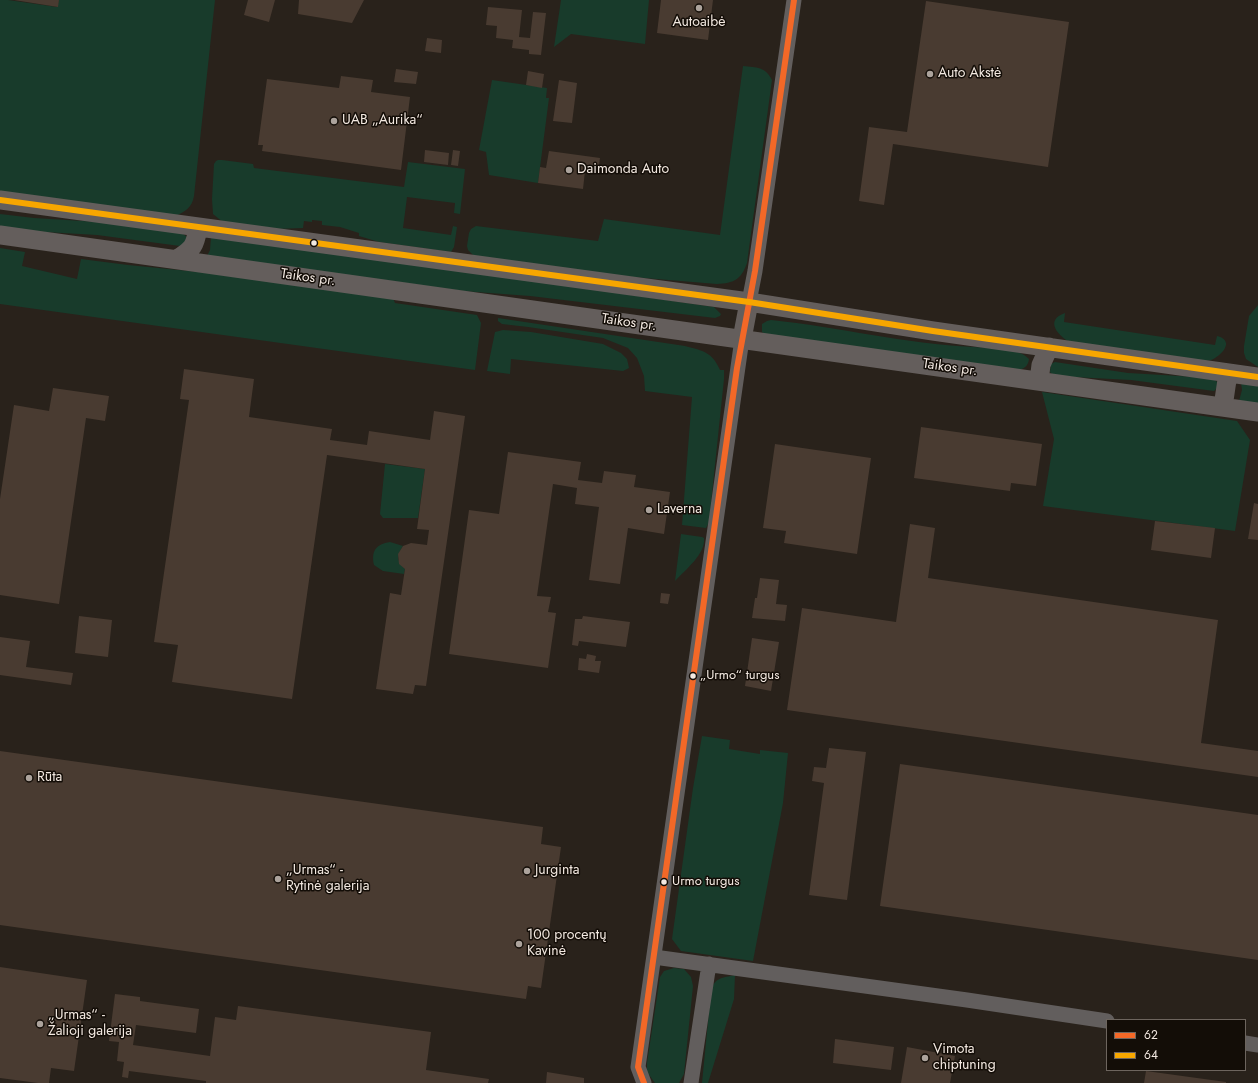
<!DOCTYPE html>
<meta charset="utf-8">
<style>
body{margin:0}
#map{position:relative;width:1258px;height:1083px;overflow:hidden;background:#29221b;font-family:Jost,sans-serif}
canvas{display:block}
.legend{position:absolute;left:1106px;top:1019px;width:140px;height:52px;box-sizing:border-box;background:#130d07;border:1px solid #6d655e;margin:0;padding:5px 7px;list-style:none;font-size:12px;color:#f3e9e1}
.legend li{display:flex;align-items:center;gap:8px;height:20px}
.legend b{width:20px;border:1px solid #6d655e}
</style>
<div id="map">
<canvas width="1258" height="1083"></canvas>
<ul class="legend">
<li><b style="height:5px;background:#f36827"></b>62</li>
<li><b style="height:5px;background:#f7a600"></b>64</li>
</ul>
</div>
<script>
const ctx = document.querySelector('canvas').getContext('2d');
ctx.lineJoin = 'round';
function fill(path, color) {
  ctx.fillStyle = color;
  ctx.fill(path, 'evenodd');
}
function trace(path, color, width, dash) {
  ctx.strokeStyle = color;
  ctx.lineWidth = width;
  ctx.lineCap = dash ? 'butt' : 'round';
  ctx.setLineDash(dash || []);
  ctx.stroke(path);
}
function drawText(font, color, halo, rows, align = 'center') {
  ctx.font = font + ' Jost,sans-serif';
  ctx.lineWidth = 3;
  ctx.setLineDash([]);
  ctx.textBaseline = 'middle';
  ctx.strokeStyle = halo;
  ctx.fillStyle = color;
  for (const [text, x, y, turn = 0] of rows) {
    ctx.save();
    ctx.translate(x, y);
    ctx.rotate((+turn || 0) * Math.PI / 180);
    ctx.textAlign = isNaN(turn) ? turn : align;
    if (halo) ctx.strokeText(text, 0, 0);
    ctx.fillText(text, 0, 0);
    ctx.restore();
  }
}
fill(new Path2D(`
 M0 0H8L57 7 59 0H215L194 196C192 208 185 211 176 216L0 193Z
 M561 0H649L645 44 571 34 554 47Z
 M743 66C757 68 765 66 772 80L747 263C741 280 734 283 717 284L596 274 476 258 468 250 467 246 469 233 471 229 476 226 598 241 604 219 720 235Z
 M492 80 547 88 546 98H549L538 183 489 175 486 152 479 150Z
 M218 160H222L253 164 254 168 404 187 408 162 465 169 460 214 454 213 455 203 407 197 403 228 451 235 453 226 457 227 454 247 451 252 379 242 359 236V233L340 227 322 225V221L312 220V222L304 221 303 228 275 229 224 223 213 214 212 199 214 164 216 161Z
 M0 214 34 218 99 222 182 233 187 237 188 241 180 246 97 235 28 231 0 227Z
 M211 237 474 272 714 307 721 314 720 316 715 318 530 296 463 291 207 256 210 250Z
 M0 248 25 252 22 266 77 279 81 259 128 265 209 273 393 298 395 303 477 315 481 323 475 370 0 304Z
 M1258 305V367L1246 359 1244 353V346L1249 316Z
 M1065 313 1064 322 1215 345 1217 336C1233 340 1225 352 1215 358 1211 361 1206 361 1202 361L1071 343C1058 336 1044 320 1065 313Z
 M498 318 685 346C704 351 712 352 720 370H724V379L709 522 706 528 682 525 692 397 645 391 644 376 637 358 628 348 603 338 528 327 502 324 498 321Z
 M771 320C839 327 905 344 974 347 990 348 1018 347 1029 359 1028 366 1025 368 1019 370L765 334 762 332V324L767 321Z
 M503 330 531 332 603 344 621 353 627 359 629 368 623 371 511 359 510 374 487 371 495 332Z
 M1055 362 1128 373 1213 378 1217 382V388L1214 391 1131 380 1054 376 1050 372 1051 364Z
 M1241 383 1258 385V404L1239 401 1242 390Z
 M1042 392 1237 421 1250 440 1235 531 1043 506 1054 439Z
 M385 464 425 469 418 518H383L380 514Z
 M681 534 702 537 704 538C706 554 685 570 675 581Z
 M390 542 403 546C397 556 396 560 405 569L404 574 383 571 374 565C371 551 376 544 390 542Z
 M702 736 730 740 729 749 760 754V750L788 753 783 803 753 961 681 951 672 939 693 788Z
 M674 968 684 969 691 977 693 986 684 1074 679 1083H655L647 1072V1063L660 977 664 971Z
 M735 975 734 999 708 1083H702L711 991C715 977 722 978 735 975Z`), '#183b2b');
fill(new Path2D(`
 M14 0H59L58 7Z
 M248 0H275L269 22 244 15Z
 M299 0H364L352 23 298 14Z
 M661 0H713L708 40 657 33Z
 M926 1 1069 22 1048 167 893 144 884 205 859 201 869 127 907 132Z
 M488 7 522 10 519 37 530 38 533 12 546 13 541 55 529 54V50L512 48 513 40 496 38 497 26 486 25Z
 M427 38 442 40 441 53 425 51Z
 M396 69 418 72 416 84 394 82Z
 M528 71 544 74 542 88 526 85Z
 M341 76 373 80 371 92 410 97 401 170 262 151 263 145H258L267 79 339 88Z
 M559 80 577 83 572 123 553 121Z
 M425 150 449 153 448 165 424 162Z
 M453 150 460 151 458 166 451 165Z
 M549 151 600 158 598 173 585 171 583 189 538 183 540 167 546 168Z
 M184 369 254 379 249 417 332 429 330 440 367 445 369 431 430 440 434 411 465 416 426 686 415 685 413 694 376 689 390 593 401 595 405 569 399 564 398 554 403 546 411 543 427 545 429 530 417 529 425 469 327 455 292 699 172 682 178 645 154 642 189 400 180 399Z
 M53 388 109 396 105 421 86 418 59 604 0 595V499L14 405 49 411Z
 M921 427 1042 444 1036 486 1011 483 1010 491 914 478Z
 M775 444 871 458 857 554 784 543 786 531 763 528Z
 M508 452 581 462 578 480 602 483 604 471 636 475 634 487 670 492 664 534 628 528 620 584 589 580 599 507 575 504 577 488 553 484 537 596 551 597 548 612 556 613 548 668 449 654 469 510 499 514Z
 M1254 503 1258 504V540L1248 539Z
 M1155 521 1215 528 1211 558 1151 550Z
 M910 524 935 528 928 578 1218 620 1201 743 1258 751V777L787 710 802 608 896 622Z
 M760 578 779 580 776 604 787 605 785 621 752 618 755 598H757Z
 M661 593 670 594 668 604 660 603Z
 M79 616 112 620 108 657 75 653Z
 M583 616 630 622 626 647 579 641 578 646 572 645 575 619H582Z
 M0 637 30 641 26 667 73 673 71 685 0 675Z
 M752 638 779 642 771 691 745 686Z
 M587 654 596 656 595 661H601L599 673 578 670 579 658 586 659Z
 M829 748 866 752 847 900 809 895 824 783 812 781 814 767 826 768Z
 M0 751 543 827 541 844 561 847 541 988 528 986 526 999 0 925Z
 M900 764 1258 815V960L880 906Z
 M0 967 87 980 74 1071 51 1068 49 1083H38L0 1078Z
 M115 994 140 997V1001L199 1009 196 1033 136 1025 133 1045 210 1056 215 1017 236 1020 238 1006 431 1032 426 1070 489 1079 488 1083H206V1081L129 1071 128 1078 122 1077 124 1062 117 1061 119 1042 109 1041Z
 M835 1039 894 1047 891 1070 833 1063Z
 M907 1047 955 1056 950 1083H901Z
 M1146 1071 1226 1082V1083H1144Z
 M547 1072 584 1078V1083H546Z`), '#493b31');
trace(new Path2D(`
 M749 302 755 271 794 0
 M654 957 967 1000 1107 1021
 M1245 1043 1258 1045
 M644 1083 638 1067 742 339
 M691 1083 709 964`), '#625e5d', 15);
trace(new Path2D(`
 M0 200 749 302 933 331 1258 377
 M0 235 1258 412
 M177 259C193 249 195 246 198 228
 M742 339 749 302
 M1039 381 1041 365 1049 347
 M1223 407 1228 373`), '#645e5c', 19);
trace(new Path2D(`
 M644 1083 638 1067 737 368 755 271 794 0`), '#f36827', 6);
trace(new Path2D(`
 M0 200 749 302 933 331 1258 377`), '#f7a600', 6);
for (const [x, y, r, color] of [
 [699,8,4,"#aca39c"],
 [930,74,4,"#aca39c"],
 [334,121,4,"#aca39c"],
 [569,170,4,"#aca39c"],
 [314,243,3.5,"#f3e9e1"],
 [649,510,4,"#aca39c"],
 [693,676,3.5,"#f3e9e1"],
 [29,778,4,"#aca39c"],
 [527,871,4,"#aca39c"],
 [278,879,4,"#aca39c"],
 [664,882,3.5,"#f3e9e1"],
 [519,944,4,"#aca39c"],
 [40,1024,4,"#aca39c"],
 [925,1058,4,"#aca39c"]
]) {
  const dot = new Path2D();
  dot.arc(x, y, r, 0, 2 * Math.PI);
  ctx.fillStyle = color;
  ctx.fill(dot);
  trace(dot, '#130d07', 1.5);
}
drawText('13px', '#f3e9e1', '#130d07', [
 ["„Urmo“ turgus",700,676],
 ["Urmo turgus",672,882]
], 'left');
drawText('14px', '#f3e9e1', '#130d07', [
 ["Autoaibė",699,23,"center"],
 ["Auto Akstė",938,74],
 ["UAB „Aurika“",342,121],
 ["Daimonda Auto",577,170],
 ["Laverna",657,510],
 ["Rūta",37,778],
 ["„Urmas“ -",286,871],
 ["Rytinė galerija",286,887],
 ["Jurginta",535,871],
 ["100 procentų",527,936],
 ["Kavinė",527,952],
 ["„Urmas“ -",48,1016],
 ["Žalioji galerija",48,1032],
 ["Vimota",933,1050],
 ["chiptuning",933,1066]
], 'left');
drawText('14px', '#f3e9e1', '#130d07', [
 ["Taikos pr.",308,278,8],
 ["Taikos pr.",629,323,8],
 ["Taikos pr.",950,368,8]
]);
</script>
